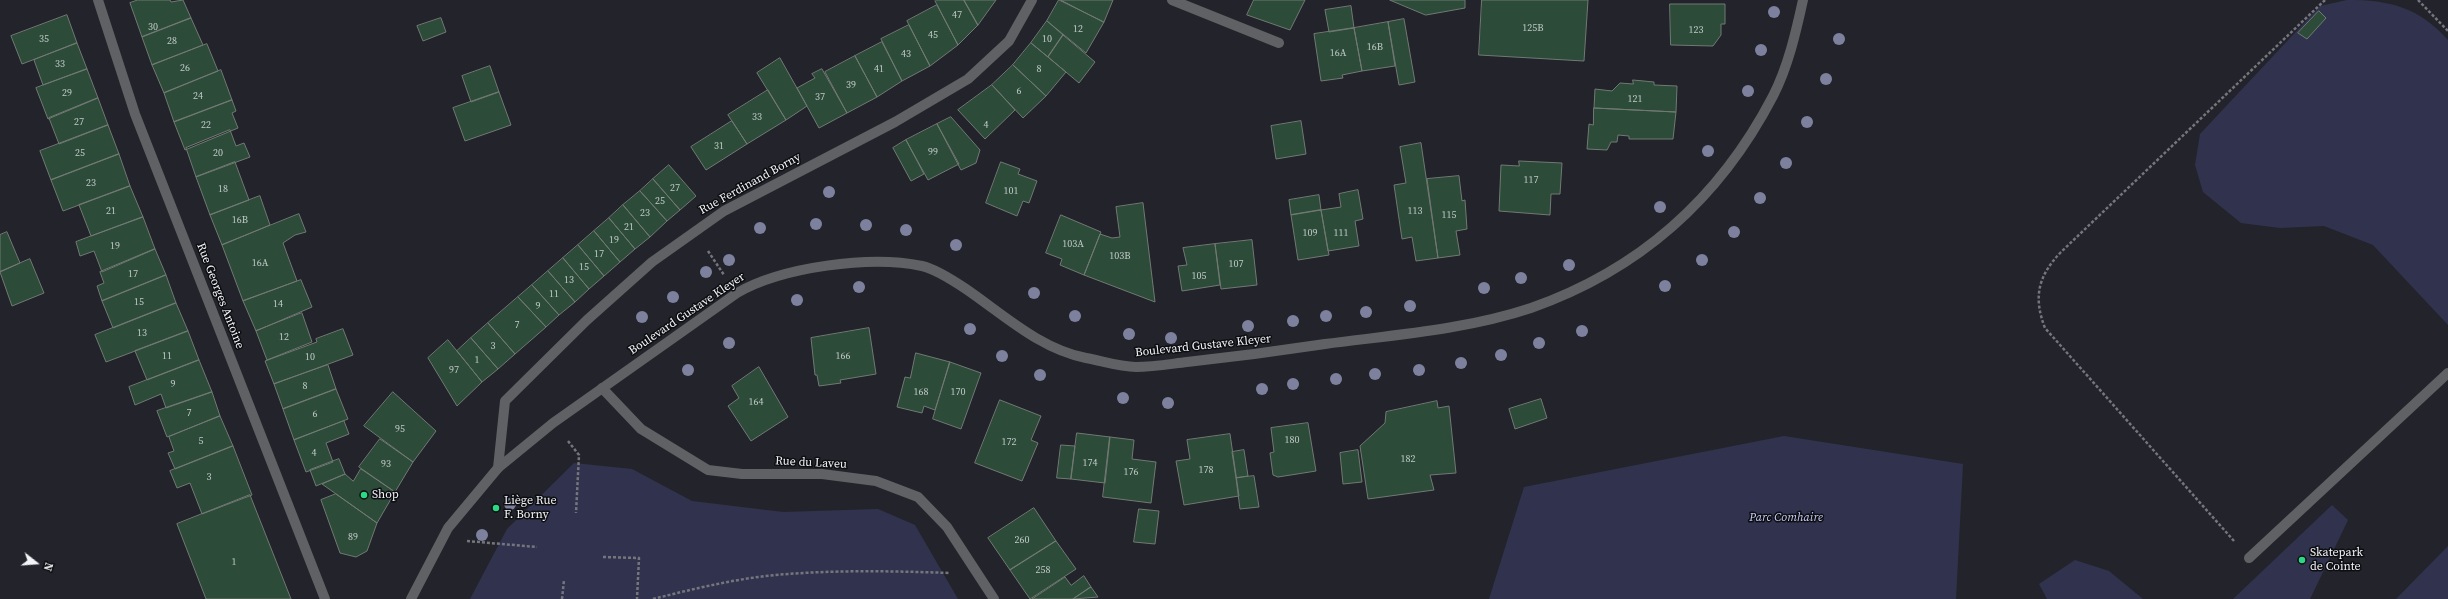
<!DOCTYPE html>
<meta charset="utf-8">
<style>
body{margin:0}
#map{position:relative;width:2448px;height:599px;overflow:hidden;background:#23242b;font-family:"Source Serif 4",serif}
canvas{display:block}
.north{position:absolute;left:16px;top:543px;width:40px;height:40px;-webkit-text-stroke:3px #0d0e11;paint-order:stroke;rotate:107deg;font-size:11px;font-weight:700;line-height:16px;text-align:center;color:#f3f4f9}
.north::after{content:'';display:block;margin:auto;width:14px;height:18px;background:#f3f4f9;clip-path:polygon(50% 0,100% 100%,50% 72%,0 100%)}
</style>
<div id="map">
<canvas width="2448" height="599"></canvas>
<div class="north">N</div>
</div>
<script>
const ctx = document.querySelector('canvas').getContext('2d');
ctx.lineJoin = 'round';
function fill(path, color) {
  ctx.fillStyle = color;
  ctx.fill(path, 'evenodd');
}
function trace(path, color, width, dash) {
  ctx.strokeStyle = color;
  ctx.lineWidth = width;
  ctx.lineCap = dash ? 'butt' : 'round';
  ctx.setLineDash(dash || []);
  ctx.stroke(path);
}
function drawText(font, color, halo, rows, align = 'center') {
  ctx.font = font + ' "Source Serif 4",serif';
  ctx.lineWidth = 3;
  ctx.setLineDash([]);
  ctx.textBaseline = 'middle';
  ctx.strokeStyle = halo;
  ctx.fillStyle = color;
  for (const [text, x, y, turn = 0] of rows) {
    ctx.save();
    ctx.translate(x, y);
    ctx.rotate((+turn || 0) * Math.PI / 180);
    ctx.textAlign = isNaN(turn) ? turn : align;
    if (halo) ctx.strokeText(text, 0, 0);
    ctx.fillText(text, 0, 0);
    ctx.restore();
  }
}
fill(new Path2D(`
 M2347 0C2390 0 2418 7 2448 40V325L2373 245 2324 226 2280 228 2241 223 2203 192 2195 165 2200 134 2320 6Z
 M1784 436 1963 464 1956 599H1489L1524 487Z
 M574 463 632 469 692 501 783 512 878 509 915 525 958 599H470L507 529Z
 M2332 505 2348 520 2310 599H2233Z
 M2448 546V599H2396Z
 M2075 560 2109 571 2143 599H2047L2039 584Z`), '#31334e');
const building = new Path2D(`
 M138 0H170L171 2 183 0 191 18 142 37 130 3Z
 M936 0H964L978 25 958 45 935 1Z
 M964 0H996L978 25Z
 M1059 0 1104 22 1086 53 1047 21Z
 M1061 0H1113L1104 22Z
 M1254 0H1305L1290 30 1247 15Z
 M1390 0H1465V8L1426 15Z
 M1482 0H1588L1584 61 1479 55Z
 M1670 4H1725V24H1721V35L1713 46 1671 45Z
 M937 5 958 45 930 66 907 21Z
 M1351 6 1354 28 1329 32 1325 10Z
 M2319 11 2326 18 2307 39 2298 33Z
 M67 15 77 43 22 64 11 36Z
 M191 18 203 45 152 65 142 37Z
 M441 18 446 32 423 41 417 26Z
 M1404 19 1415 82 1399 85 1388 22Z
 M1047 21 1063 35 1048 57 1031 43Z
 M1388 22 1395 66 1362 71 1354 28Z
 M909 25 930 66 902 81 881 39Z
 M1354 28 1362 71 1342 75 1343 78 1321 81 1314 34Z
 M1063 35 1095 62 1079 83 1048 57Z
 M882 42 902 81 877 97 855 56Z
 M77 43 87 69 43 85 34 60Z
 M1031 43 1066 72 1046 96 1013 65Z
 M207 44 218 71 164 93 152 65Z
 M855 56 877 97 847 113 825 72Z
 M780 58 807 106 786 120 757 73Z
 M1013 65 1046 96 1023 118 992 85Z
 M490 66 499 92 471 102 462 76Z
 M87 69 98 98 48 119 36 88Z
 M822 69 847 113 819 128 797 88 815 78 812 74Z
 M221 70 232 100 174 122 164 93Z
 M1633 80 1654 82V85L1677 86 1676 112 1594 108 1595 89 1612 91 1620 83 1633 84Z
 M992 85 1015 110 985 139 958 110Z
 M768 90 786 120 747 144 728 115Z
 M499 92 511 125 465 141 453 108Z
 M98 98 108 125 59 144 49 118Z
 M232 100 236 111 232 113 238 128 185 150 174 122Z
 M1594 108 1676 112 1673 139H1629V136L1618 135 1617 142H1611L1607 150 1587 149 1589 124 1593 125Z
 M951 117 980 150 976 163 961 170 937 124Z
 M732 121 747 144 706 170 691 147Z
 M1301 121 1306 154 1276 159 1271 126Z
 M937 124 959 164 928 180 906 140Z
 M108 125 119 154 51 180 40 151Z
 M230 130 236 146 244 143 250 157 196 177 186 148Z
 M906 140 924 174 911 181 893 148Z
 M1421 143 1438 258 1416 261 1412 237 1402 239 1394 185 1406 183 1400 147Z
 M119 154 130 186 63 211 51 180Z
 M1519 161 1562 163 1560 194H1551L1550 215 1499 211 1501 165 1519 166Z
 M235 162 249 200 210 215 196 177Z
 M1001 162 1020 169 1018 174 1037 181 1029 203 1023 201 1017 216 986 203Z
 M669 165 696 196 680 210 653 179Z
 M1459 176 1462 201 1465 200 1467 229 1456 231 1460 255 1438 258 1427 179Z
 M653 179 680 210 667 221 640 191Z
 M130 186 143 217 91 236 79 205Z
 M1358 190 1363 219 1355 221 1359 246 1328 251 1321 210 1341 207 1339 194Z
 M640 191 667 221 650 237 623 205Z
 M1319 195 1321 210 1291 215 1289 200Z
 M260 196 270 225 222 245 210 215Z
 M1143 203 1155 302 1084 275 1100 234 1112 238 1120 237 1116 207Z
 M623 205 650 237 635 249 609 218Z
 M1321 210 1329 255 1298 260 1291 215Z
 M299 214 306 232 295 235 283 243 297 281 243 301 222 245Z
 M1061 215 1101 232 1084 275 1060 265 1062 259 1046 253Z
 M143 217 155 249 102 272 94 251 80 256 76 242Z
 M609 218 635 249 620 262 594 231Z
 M594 231 620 262 604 276 578 245Z
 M7 232 20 263 0 272V235Z
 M1252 240 1257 285 1221 289 1215 244Z
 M1215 244 1220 285 1182 291 1178 266 1187 265 1183 248Z
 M578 245 604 276 589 289 563 258Z
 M155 249 166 275 102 301 97 286 104 283 100 272Z
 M563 258 589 289 575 302 548 271Z
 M30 259 44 293 12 306 0 272Z
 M548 271 575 302 559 315 532 285Z
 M166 275 176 303 113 328 102 301Z
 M301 280 312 307 256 331 243 301Z
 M532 285 559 315 546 327 518 297Z
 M518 297 546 327 515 354 488 323Z
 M176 303 188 331 106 362 95 335Z
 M302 313 312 342 267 360 256 331Z
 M488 323 515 354 498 369 471 338Z
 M869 328 876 374 840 380 841 383 819 386 817 375H815L811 338Z
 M343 329 353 355 274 384 265 361 317 342 316 339Z
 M188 331 199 360 147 380 135 351Z
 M471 338 498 369 482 382 457 351Z
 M448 340 482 382 457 406 428 358Z
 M916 353 950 362 935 410 924 406 922 413 897 407 905 377 910 378Z
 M199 360 212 392 166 408 161 394 135 405 129 387Z
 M950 362 981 373 961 429 933 419Z
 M328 365 336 389 283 409 274 384Z
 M759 367 788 417 751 441 728 406 739 398 732 386Z
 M336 389 348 419 294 440 283 409Z
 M212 392 220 416 167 437 157 411Z
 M393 392 436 431 413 462 364 426Z
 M1541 399 1547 418 1515 429 1509 409Z
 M1000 400 1041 416 1031 440 1038 443 1022 481 975 463Z
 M1437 401 1438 408 1449 406 1456 473 1430 475 1434 490 1368 499 1360 446 1385 423 1386 412Z
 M220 416 233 446 175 469 168 453 174 451 169 437Z
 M344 421 349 434 326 443 333 462 306 472 294 440Z
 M1308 423 1316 471 1278 477 1273 475 1270 453 1274 452 1271 428Z
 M1077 433 1110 437 1105 483 1071 479Z
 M1230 434 1239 496 1184 505 1176 461 1190 459 1187 440Z
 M1110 437 1134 440 1132 459 1156 462 1151 503 1103 497Z
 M380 439 413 462 395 492 359 467Z
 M1061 445 1075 446 1071 479 1057 478Z
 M233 446 252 495 202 514 190 483 177 488 170 471Z
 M1244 450 1248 476 1236 478 1232 452Z
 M1358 450 1362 482 1343 484 1340 453Z
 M339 459 345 474 316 486 310 470Z
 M361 469 395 492 377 523 322 484 345 474 353 481Z
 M1254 476 1259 507 1240 509 1236 478Z
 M336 494 377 523 367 551 356 557 340 553 321 500Z
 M250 495 291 599H206L177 524Z
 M1034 508 1056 541 1010 570 988 538Z
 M1139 509 1159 511 1155 544 1134 542Z
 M1056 541 1076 569 1030 599 1010 570Z
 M1084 576 1091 587 1073 599H1032L1065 577 1071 585Z
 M1091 587 1098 597 1073 599Z`);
fill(building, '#2c4b38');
trace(building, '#717973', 1);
trace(new Path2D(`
 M2418 0 2448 31
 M708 251 724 275
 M568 441 579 455 576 513
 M467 541 537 547
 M2234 541 2045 328C2033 297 2038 276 2061 252L2325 0
 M603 557 639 558 637 599
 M562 599 564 580
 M653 599C697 588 742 577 788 574 842 570 895 571 949 573`), '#75767d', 2.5, [3, 2]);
trace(new Path2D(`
 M1172 0 1279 43
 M2249 558 2448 373`), '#606164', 10);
trace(new Path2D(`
 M98 0 135 114 325 599
 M602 388 641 429 708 470 742 474H822L876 481 918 497 947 527 994 599
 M498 468 505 401 587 320 652 262 724 211 895 122 968 79 1009 41 1032 0`), '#606164', 10);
trace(new Path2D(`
 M411 599 448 528 498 468 553 423 737 293C782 267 870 255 922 266 936 269 954 281 966 289 1004 315 1040 349 1086 358 1102 361 1120 367 1136 367 1153 367 1170 364 1187 362 1233 357 1279 351 1325 344 1393 335 1465 330 1531 308 1639 270 1720 198 1773 96 1788 67 1796 32 1803 0`), '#606164', 10);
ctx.fillStyle = '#7e819d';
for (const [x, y] of [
 [1774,12],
 [1839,39],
 [1761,50],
 [1826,79],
 [1748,91],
 [1807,122],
 [1708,151],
 [1786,163],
 [829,192],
 [1760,198],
 [1660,207],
 [816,224],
 [866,225],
 [760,228],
 [906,230],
 [1734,232],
 [956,245],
 [729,260],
 [1702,260],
 [1569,265],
 [706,272],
 [1521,278],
 [1665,286],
 [859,287],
 [1484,288],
 [1034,293],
 [673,297],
 [797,300],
 [1410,306],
 [1366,312],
 [1075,316],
 [1326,316],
 [642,317],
 [1293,321],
 [1248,326],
 [970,329],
 [1582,331],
 [1129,334],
 [1171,338],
 [729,343],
 [1539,343],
 [1501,355],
 [1002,356],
 [1461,363],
 [688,370],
 [1419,370],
 [1375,374],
 [1040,375],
 [1336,379],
 [1293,384],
 [1262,389],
 [1123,398],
 [1168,403],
 [510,504],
 [482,535]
]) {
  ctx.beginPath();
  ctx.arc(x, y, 6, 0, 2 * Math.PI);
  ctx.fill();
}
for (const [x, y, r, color] of [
 [364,495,4,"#2bd884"],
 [496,508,4,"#2bd884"],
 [2302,560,4,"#2bd884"]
]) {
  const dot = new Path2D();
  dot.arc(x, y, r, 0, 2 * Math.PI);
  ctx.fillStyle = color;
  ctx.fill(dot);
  trace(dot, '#0d0e11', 1.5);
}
drawText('10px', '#c1cac9', null, [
 ["47",957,15],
 ["30",153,27],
 ["125B",1533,28],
 ["12",1078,29],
 ["123",1696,30],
 ["45",933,35],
 ["35",44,39],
 ["10",1047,39],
 ["28",172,41],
 ["16B",1375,47],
 ["16A",1338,53],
 ["43",906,54],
 ["33",60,64],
 ["26",185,68],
 ["41",879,69],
 ["8",1039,69],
 ["39",851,85],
 ["6",1019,91],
 ["29",67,93],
 ["24",198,96],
 ["37",820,97],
 ["121",1635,99],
 ["33",757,117],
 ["27",79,122],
 ["22",206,125],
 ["4",986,125],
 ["31",719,146],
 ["99",933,152],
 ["25",80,153],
 ["20",218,153],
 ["117",1531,180],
 ["23",91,183],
 ["27",675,188],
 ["18",223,189],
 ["101",1011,191],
 ["25",660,201],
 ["21",111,211],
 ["113",1415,211],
 ["23",645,213],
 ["115",1449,215],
 ["16B",240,220],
 ["21",629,227],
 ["109",1310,233],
 ["111",1341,233],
 ["19",614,240],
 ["103A",1073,244],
 ["19",115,246],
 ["17",599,254],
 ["103B",1120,256],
 ["16A",260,263],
 ["107",1236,264],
 ["15",584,267],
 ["17",133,274],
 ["105",1199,276],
 ["13",569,280],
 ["11",554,294],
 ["15",139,302],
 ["14",278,304],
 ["9",538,306],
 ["7",517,325],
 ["13",142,333],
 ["12",284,337],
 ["3",493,346],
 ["11",167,356],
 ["166",843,356],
 ["10",310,357],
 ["1",477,360],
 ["97",454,370],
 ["9",173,384],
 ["8",305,386],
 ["168",921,392],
 ["170",958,392],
 ["164",756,402],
 ["7",189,413],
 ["6",315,414],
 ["95",400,429],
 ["180",1292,440],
 ["5",201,441],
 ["172",1009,442],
 ["4",314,453],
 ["182",1408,459],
 ["174",1090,463],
 ["93",386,464],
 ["178",1206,470],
 ["176",1131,472],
 ["3",209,477],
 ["89",353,537],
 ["260",1022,540],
 ["1",234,562],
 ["258",1043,570]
]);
drawText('12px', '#f3f4f9', '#0d0e11', [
 ["Rue Ferdinand Borny",750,184,-29],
 ["Rue Georges Antoine",220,296,69],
 ["Boulevard Gustave Kleyer",687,314,-34],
 ["Boulevard Gustave Kleyer",1203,346,-6],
 ["Rue du Laveu",811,463,3]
]);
drawText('12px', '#f3f4f9', '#0d0e11', [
 ["Shop",372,495],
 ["Liège Rue",504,501],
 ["F. Borny",504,515],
 ["Skatepark",2310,553],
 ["de Cointe",2310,567]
], 'left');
drawText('italic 12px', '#c9cdfb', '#0d0e11', [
 ["Parc Comhaire",1786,518]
]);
</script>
